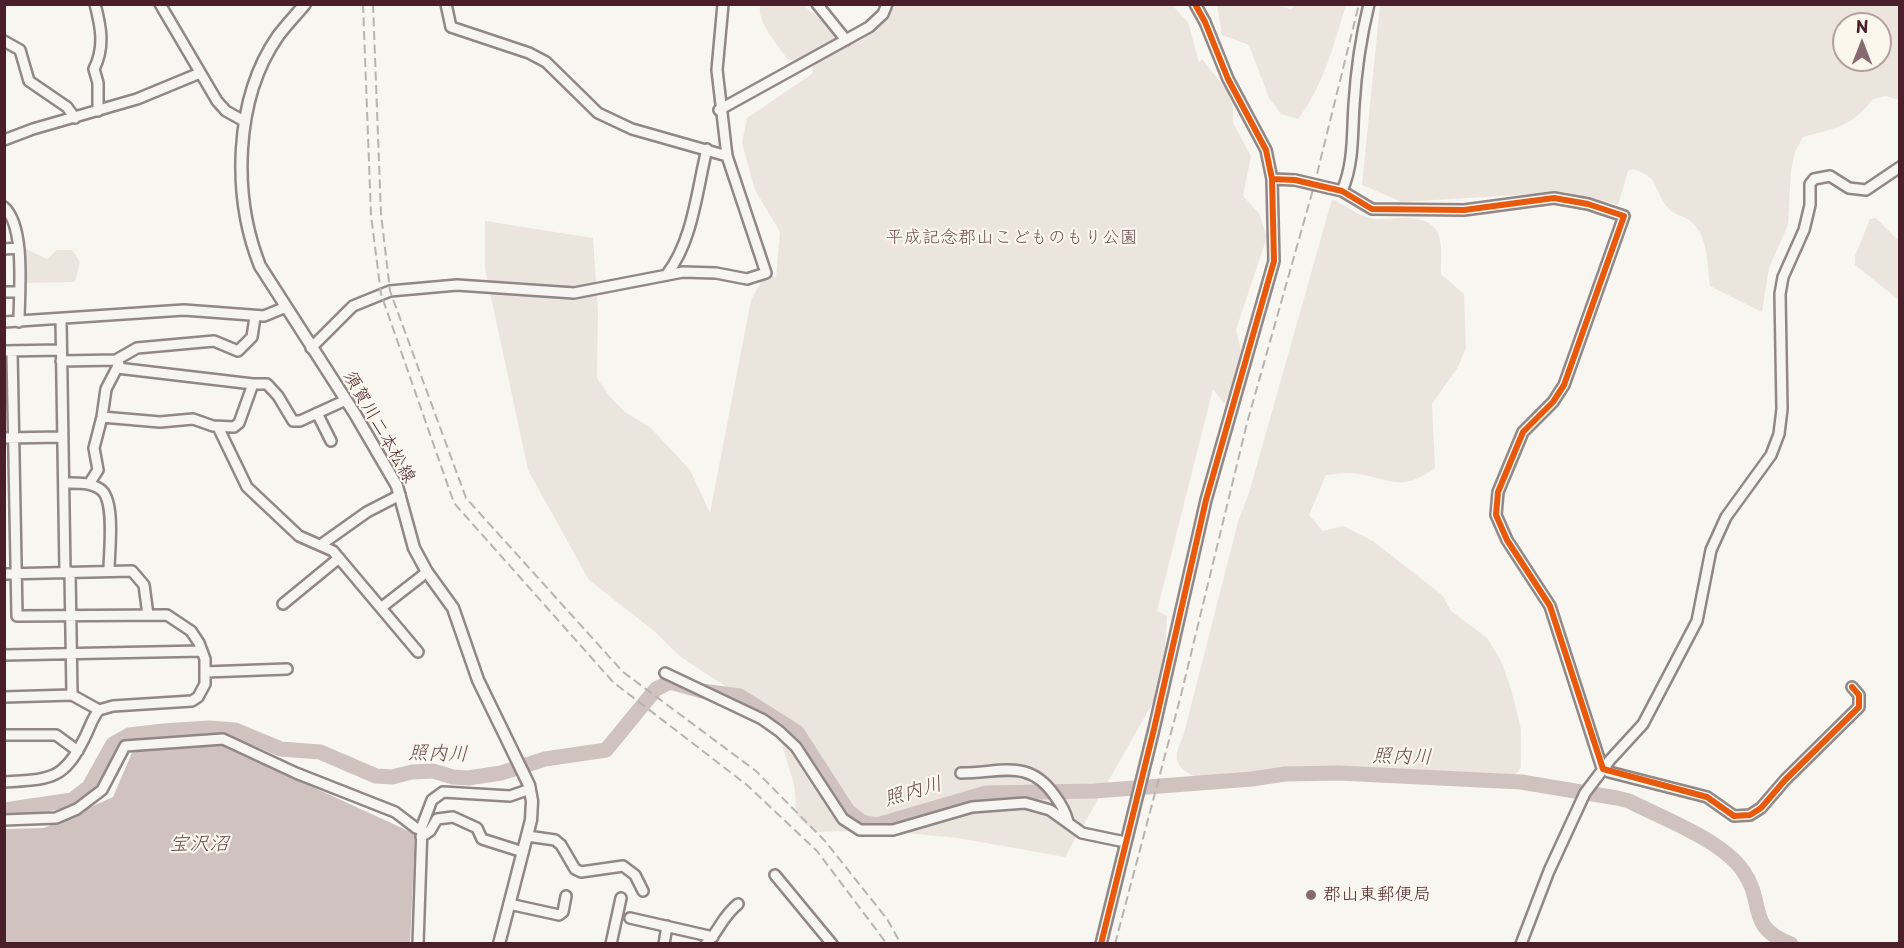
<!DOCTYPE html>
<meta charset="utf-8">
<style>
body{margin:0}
#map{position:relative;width:1904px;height:948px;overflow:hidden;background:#f8f6f0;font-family:"Playpen Sans",sans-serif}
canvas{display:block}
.frame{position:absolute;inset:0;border:6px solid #4a1f2b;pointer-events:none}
.north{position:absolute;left:1832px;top:12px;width:60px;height:60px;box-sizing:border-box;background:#fbf7ec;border:2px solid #b4a19f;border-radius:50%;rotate:0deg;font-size:16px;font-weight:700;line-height:24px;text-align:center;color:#4a1f2b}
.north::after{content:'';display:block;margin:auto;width:21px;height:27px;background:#876a70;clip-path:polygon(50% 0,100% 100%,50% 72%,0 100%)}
</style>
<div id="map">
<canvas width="1904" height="948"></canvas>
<div class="frame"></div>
<div class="north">N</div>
</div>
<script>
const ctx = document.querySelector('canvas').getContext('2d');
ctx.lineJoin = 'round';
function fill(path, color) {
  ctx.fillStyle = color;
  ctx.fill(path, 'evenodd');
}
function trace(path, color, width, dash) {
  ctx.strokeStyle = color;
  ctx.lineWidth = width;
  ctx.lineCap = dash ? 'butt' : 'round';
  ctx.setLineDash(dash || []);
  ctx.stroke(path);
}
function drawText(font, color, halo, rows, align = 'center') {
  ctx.font = font + ' "Playpen Sans","Klee One",sans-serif';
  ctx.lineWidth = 4.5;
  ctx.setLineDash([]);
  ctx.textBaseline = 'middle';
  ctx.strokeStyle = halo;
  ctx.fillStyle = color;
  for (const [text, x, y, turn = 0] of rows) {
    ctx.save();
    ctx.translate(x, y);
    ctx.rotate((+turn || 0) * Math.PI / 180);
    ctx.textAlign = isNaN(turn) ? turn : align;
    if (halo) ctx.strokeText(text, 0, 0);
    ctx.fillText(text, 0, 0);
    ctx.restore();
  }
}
fill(new Path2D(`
 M760 5H803L850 45 860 41 895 5H1172L1188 22 1199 62 1202 59 1225 88 1233 105V123L1251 156 1243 196 1259 213 1267 237 1236 330 1241 350 1238 377 1224 404 1213 389 1157 611 1167 616 1163 685 1065 857 958 838 874 830 815 832 797 816 794 784 779 735 762 710 682 658 654 631 589 580 528 470 485 269V221L593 238 598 311 597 378 610 397 625 412 650 427 690 470 710 513 751 300 766 273 776 278 780 232 755 190 742 143 747 118 813 73 812 64 788 60C778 45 757 23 760 5Z
 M1217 5H1276L1291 9 1296 5H1346C1334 44 1324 85 1298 119L1281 114 1269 98 1249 45 1222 35Z
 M1380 5H1899V100L1886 96 1873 99C1850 128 1837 127 1803 137L1795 152 1791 171 1788 225 1769 268 1762 312 1710 286C1707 265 1709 234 1689 220 1683 216 1673 214 1669 209 1652 190 1662 178 1633 169L1628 171 1618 205 1565 192 1402 202 1362 185ZM1844 24H1880V60H1844Z
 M1332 199C1344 205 1361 217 1374 219 1383 220 1393 218 1402 218 1445 217 1442 241 1441 274L1464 294 1466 348 1458 367 1432 404 1435 468C1398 495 1388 476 1350 473 1342 473 1334 474 1326 475L1309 515 1323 531 1343 526 1373 541 1442 595 1451 611 1487 638 1501 661 1511 689 1521 729V767L1512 780C1429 771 1346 764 1262 776 1243 779 1208 784 1190 774 1172 764 1175 754 1183 737L1238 522 1249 493Z
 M1876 218 1899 241V300L1855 265V256L1870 219Z
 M24 248 47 259 57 250H72L80 262 75 282 21 283V249Z`), '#ece5de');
fill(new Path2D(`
 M217 743 415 834 410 943H5L4 829 44 828 113 797 134 748Z`), '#d0c3bf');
trace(new Path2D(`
 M4 810 72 800 89 787 113 744 129 735 163 731 209 728 235 730 281 749 320 752 376 776 392 777 412 772 433 771 453 777 468 778 501 773 545 759 606 750 656 689 670 682 702 691 740 696 797 732 848 811 862 822 877 825 986 793 1095 791 1252 779 1285 774 1339 773 1521 782 1617 798 1629 801C1662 818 1722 840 1743 871 1766 903 1745 927 1791 944`), '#d0c3bf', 15);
const minor = new Path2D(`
 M95 4C101 27 105 47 94 69L98 83V111
 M160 4 217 101 226 111 244 121
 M446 4 451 27 529 53 546 62 598 113 632 129 727 156
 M817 4 846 40
 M4 41 20 50 29 81 67 107 75 118
 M719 110 869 27 883 14 887 4
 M4 140 33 129 137 99 200 73
 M1272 179 1295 180
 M1329 188 1342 191 1372 209 1464 210 1554 198 1588 204 1624 216 1564 385 1553 402 1523 432 1498 492 1496 515 1507 540 1550 606 1602 768 1609 772 1707 797 1734 816 1750 815 1761 808 1785 780 1859 707V695L1852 687
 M1342 191C1354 163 1352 135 1354 105 1356 71 1361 37 1369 4
 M4 207C26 227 19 293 19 322
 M4 249 18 248
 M667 274C693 241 697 189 707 149
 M4 292H19
 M61 319 65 572
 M4 322 184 310 264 316 286 307
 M311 348 353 306 390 291 457 285 574 293 683 272 716 273 747 279 766 273 727 156 717 70 723 4
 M4 351 61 350
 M61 361 116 360 137 348 214 341 238 351 252 337 255 317
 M117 368 253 384
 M317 413 331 441
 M102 417 160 422 193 419 213 426 234 427 239 423 253 384H267L278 396 293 421H300L346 400
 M218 427 247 487 299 536 333 551 418 652
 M4 438 63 437
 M64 483C76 483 90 482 100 489 116 499 109 552 109 570
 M89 484 98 470 94 448 102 417 106 389 119 364
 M322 544 367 512 400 495
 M70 572 72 695 99 710
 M4 574 132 571 144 585 148 615
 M283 604 339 558
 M382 607 427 572
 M4 655 202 651
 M205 672 287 669
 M665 673 762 719 779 731 796 747 843 819 860 830H893L972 807 1025 803 1050 810 1082 833 1125 842
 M4 697 72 695
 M4 735H56L78 751
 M961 773C1002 773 1029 758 1055 796 1061 804 1066 813 1068 822
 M4 782C50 779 63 781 84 739 89 730 92 718 99 710L113 706 192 701 198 697 205 684V659L199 643 191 631 167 615 17 616 12 351
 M4 820 56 818 77 809 102 790 125 746 223 739 296 773 395 812 416 828 422 830
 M527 836 555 840 561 845 575 869 581 872 623 866 635 875 643 891
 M421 837 430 831 437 819 453 817 477 828 482 839 523 852
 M775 875 832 944
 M509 904 559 915 563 912 566 896
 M630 918 713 937
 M418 944 422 826 432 800 443 792 510 796 530 789
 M611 944 621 898
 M664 944 667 926
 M706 944C720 930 721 918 738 904
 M1101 944 1154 729 1206 500 1274 261 1272 179 1266 150 1228 79 1205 22 1195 4
 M1521 944 1549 871 1585 793 1610 760 1643 724 1697 621 1711 550 1726 517 1771 455 1779 434 1782 409 1780 294 1783 277 1804 230 1810 205V184L1814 179 1830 176 1849 188 1866 190 1900 167`);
const major = new Path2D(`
 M305 4C296 15 286 25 278 36 234 99 232 196 260 266L355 414 397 486 414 548 427 572 453 608 478 680 529 785 532 801 531 820 499 944`);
trace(minor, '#918787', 14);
trace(major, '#918787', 15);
trace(minor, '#f6f5f1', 9);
trace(major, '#f6f5f1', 10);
trace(new Path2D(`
 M363 4 371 215 381 294 454 503 613 682 747 785 817 851 887 944
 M373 4 381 214 390 291 466 498 623 672 756 771 825 841 887 919 901 944
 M1115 944 1181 695 1247 423 1314 186 1359 4`), '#b8b3b1', 2, [9, 4.5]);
const minorBridge = new Path2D(`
 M1295 180 1329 188`);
trace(minorBridge, '#918787', 14, []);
trace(minorBridge, '#f6f5f1', 9);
trace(new Path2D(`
 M1272 179 1295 180 1342 191 1372 209 1464 210 1554 198 1588 204 1624 216 1564 385 1553 402 1523 432 1498 492 1496 515 1507 540 1550 606 1603 769 1707 797 1734 816 1750 815 1761 808 1785 780 1859 707V695L1852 687
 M1101 944 1154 729 1206 500 1274 261 1272 179 1266 150 1228 79 1205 22 1195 4`), '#e8590c', 6);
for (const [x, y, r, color] of [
 [1311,895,6,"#876a70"]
]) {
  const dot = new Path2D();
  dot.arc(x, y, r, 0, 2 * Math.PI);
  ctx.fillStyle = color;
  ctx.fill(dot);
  trace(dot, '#fbf7ec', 2);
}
drawText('18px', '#704d54', '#fbf7ec', [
 ["平成記念郡山こどものもり公園",1012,238]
]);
drawText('18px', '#4a1f2b', '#fbf7ec', [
 ["須賀川二本松線",379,427,60]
]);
drawText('18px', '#4a1f2b', '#fbf7ec', [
 ["郡山東郵便局",1323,895]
], 'left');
drawText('italic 20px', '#6d4a51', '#fbf7ec', [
 ["照内川",438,754,2],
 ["照内川",1402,757,2],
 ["照内川",913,792,-16],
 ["宝沢沼",199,844]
]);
</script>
